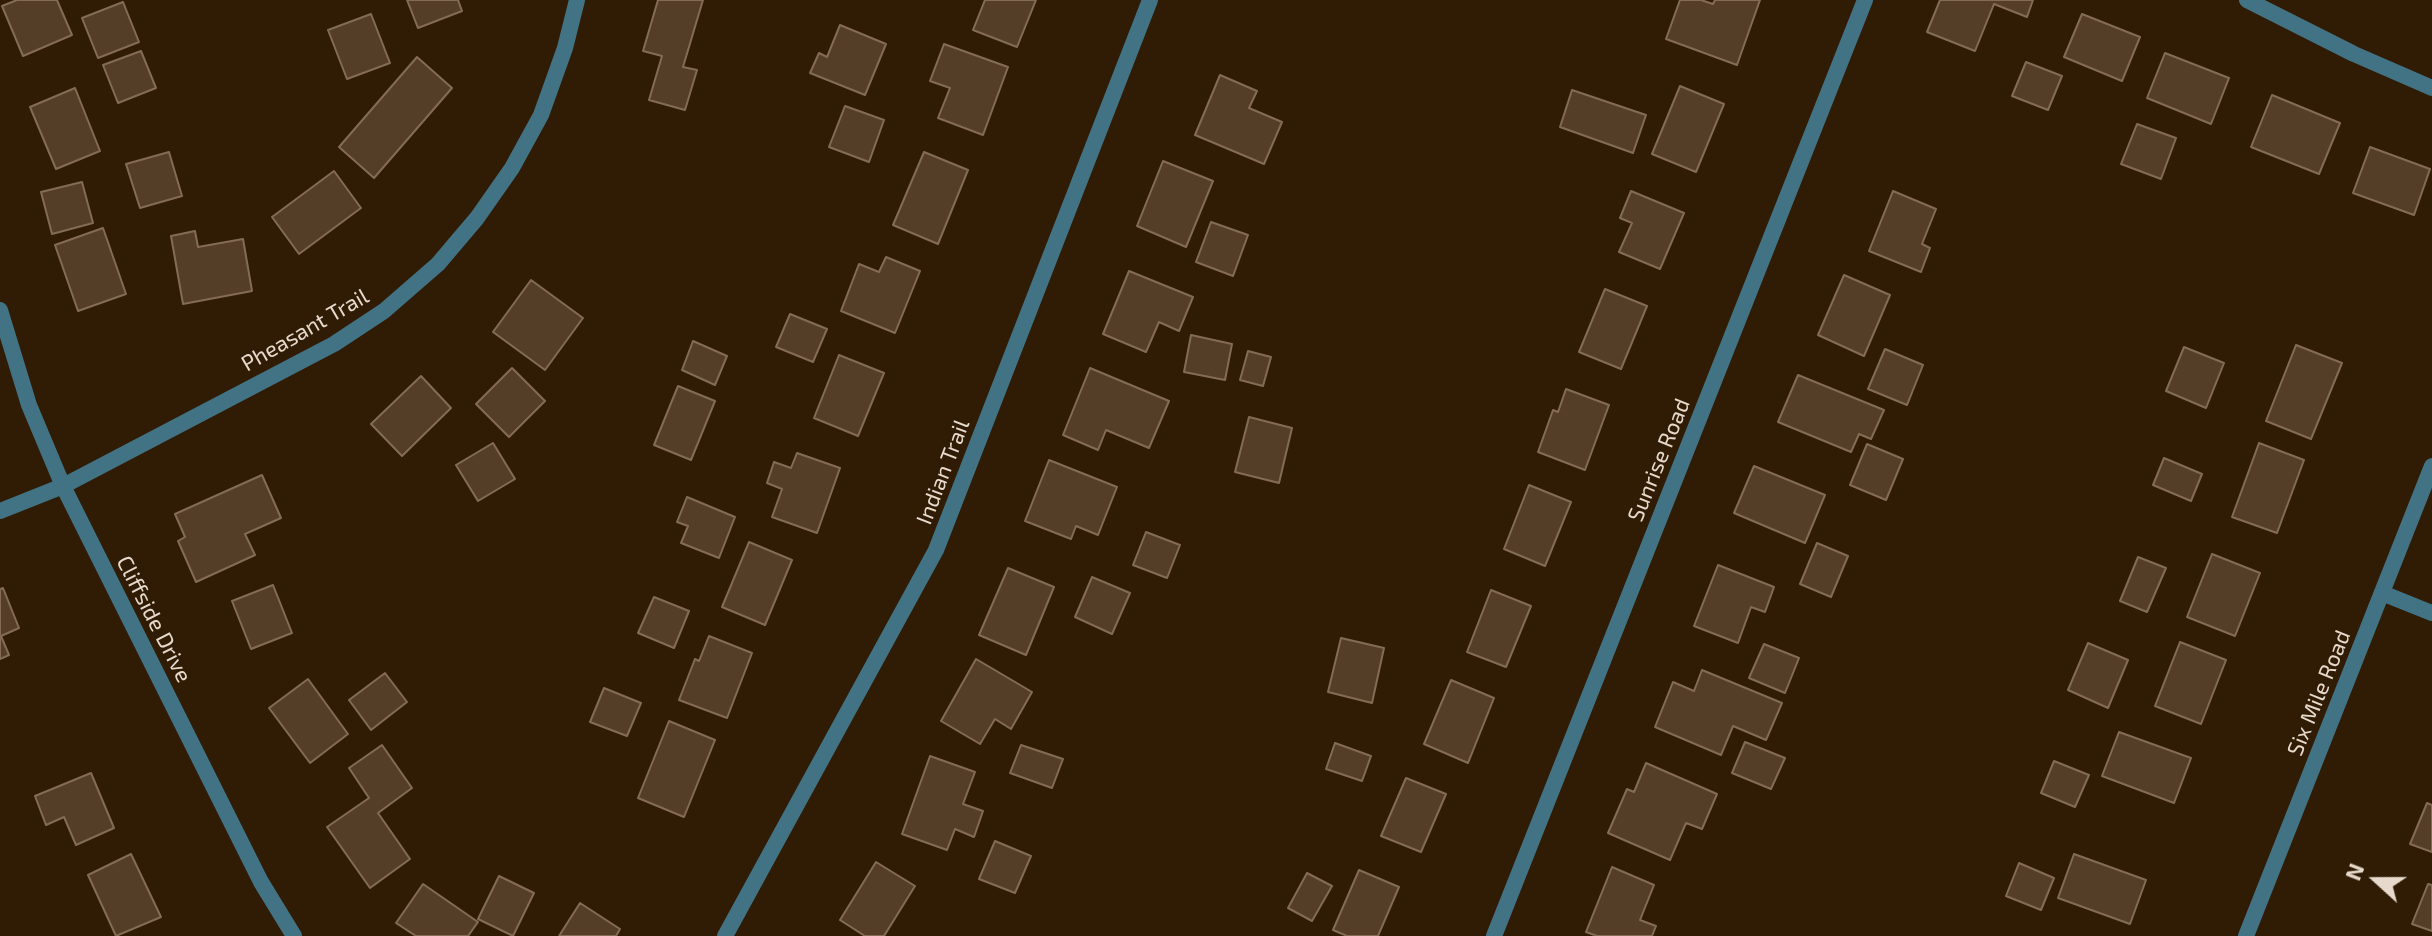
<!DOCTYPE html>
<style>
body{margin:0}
#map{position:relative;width:2432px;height:936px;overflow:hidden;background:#301c05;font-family:"Exo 2",sans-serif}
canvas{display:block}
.north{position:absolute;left:2336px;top:840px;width:80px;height:80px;-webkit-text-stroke:6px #301c05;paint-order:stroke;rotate:291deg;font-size:22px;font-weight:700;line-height:32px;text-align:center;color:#e7dacc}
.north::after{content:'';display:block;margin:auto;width:28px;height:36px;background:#e7dacc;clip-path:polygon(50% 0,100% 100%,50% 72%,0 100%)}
</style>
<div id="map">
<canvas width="2432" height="936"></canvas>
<div class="north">N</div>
</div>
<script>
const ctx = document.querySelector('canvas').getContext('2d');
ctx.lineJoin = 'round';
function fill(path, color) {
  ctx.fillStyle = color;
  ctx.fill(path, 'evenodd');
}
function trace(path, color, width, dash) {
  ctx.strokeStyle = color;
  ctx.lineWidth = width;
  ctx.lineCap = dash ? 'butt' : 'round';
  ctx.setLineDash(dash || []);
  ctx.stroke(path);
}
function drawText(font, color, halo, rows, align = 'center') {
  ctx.font = font + ' "Exo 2",sans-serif';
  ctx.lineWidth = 6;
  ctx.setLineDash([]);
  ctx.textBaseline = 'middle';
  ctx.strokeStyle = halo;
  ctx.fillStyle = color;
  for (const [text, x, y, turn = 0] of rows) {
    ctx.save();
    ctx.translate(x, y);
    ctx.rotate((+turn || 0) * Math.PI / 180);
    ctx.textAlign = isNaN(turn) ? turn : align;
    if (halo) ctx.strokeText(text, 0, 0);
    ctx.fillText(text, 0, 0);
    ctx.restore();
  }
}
const building = new Path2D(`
 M17 0H57L72 35 23 56 2 6Z
 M407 0H458L462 11 418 28Z
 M658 0H703L683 67 697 70 685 110 649 100 662 56 643 51Z
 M985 0H1036L1017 47 973 30Z
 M1680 0H1701L1713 4 1715 0H1760L1737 65 1666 39Z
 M1940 0H2033L2027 17 1994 4 1975 51 1927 32Z
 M123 2 139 42 98 58 82 18Z
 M371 14 390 63 347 79 328 30Z
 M2082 14 2140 37 2122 81 2064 57Z
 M840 25 886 44 865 95 810 73 819 53 827 57Z
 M944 44 1008 67 983 135 938 118 950 88 930 81Z
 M141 51 156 88 118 103 103 65Z
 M2165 53 2229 78 2211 124 2147 98Z
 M417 57 452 88 374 178 339 147Z
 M2026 62 2062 76 2048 110 2012 96Z
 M1220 75 1257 91 1249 108 1282 122 1264 164 1195 135Z
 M1680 86 1724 104 1696 172 1652 154Z
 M75 88 100 151 56 169 30 107Z
 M1572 90 1646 115 1633 153 1560 127Z
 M2272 95 2340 123 2319 174 2251 147Z
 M845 106 884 120 869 162 829 147Z
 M2137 124 2176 138 2161 179 2121 164Z
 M2370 147 2430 169 2414 215 2353 193Z
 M169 152 182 196 140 208 126 164Z
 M924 152 968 170 938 244 893 225Z
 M1163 161 1213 181 1186 247 1137 226Z
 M334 171 361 208 299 254 272 217Z
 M82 182 93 223 52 234 41 192Z
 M1631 191 1684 213 1660 269 1619 252 1632 223 1620 218Z
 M1893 191 1936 209 1922 244 1930 248 1921 272 1869 251Z
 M1211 222 1248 235 1233 276 1196 262Z
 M103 228 126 294 78 311 55 245Z
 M195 231 198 247 243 239 252 291 183 304 171 236Z
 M886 257 920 271 895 333 841 311 859 264 879 272Z
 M1129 271 1193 297 1179 331 1159 322 1146 352 1103 334Z
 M1844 275 1890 295 1864 356 1818 335Z
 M531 280 583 318 545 370 493 332Z
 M1605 289 1647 306 1621 369 1579 352Z
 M790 314 827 329 813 362 776 347Z
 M1191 335 1232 344 1225 380 1184 372Z
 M693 341 727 356 715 385 682 370Z
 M2296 345 2342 363 2311 439 2266 421Z
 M2184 347 2224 363 2206 408 2166 391Z
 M1885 349 1923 365 1907 405 1868 389Z
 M1248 351 1271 357 1263 386 1240 380Z
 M839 355 884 373 858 436 814 418Z
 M512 368 545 401 509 437 476 404Z
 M1090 368 1169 401 1149 448 1106 430 1098 450 1063 435Z
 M1798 375 1884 410 1871 439 1859 434 1851 452 1778 422Z
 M421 376 451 408 402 456 371 424Z
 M678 386 715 401 691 460 654 445Z
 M1566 389 1609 405 1585 470 1538 452 1553 410 1558 412Z
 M1249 417 1292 428 1279 483 1235 472Z
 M493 443 515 479 478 501 456 465Z
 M2259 443 2304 460 2277 533 2232 517Z
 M1867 444 1903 459 1886 500 1850 485Z
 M797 453 840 468 817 533 772 517 782 489 767 483 774 462 791 468Z
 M2164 458 2202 474 2191 501 2153 485Z
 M1049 460 1117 487 1098 535 1076 526 1071 539 1025 521Z
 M1754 466 1825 495 1805 543 1734 513Z
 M262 475 281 518 245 534 255 555 196 582 178 541 185 537 175 514Z
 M1529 485 1571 502 1545 566 1504 549Z
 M687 497 735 517 719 558 681 543 688 526 677 522Z
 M1146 532 1180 545 1167 578 1133 565Z
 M749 542 792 560 765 625 722 607Z
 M1817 543 1848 556 1831 597 1800 584Z
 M2212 554 2260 573 2235 636 2187 617Z
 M2138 557 2166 568 2147 612 2120 601Z
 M1718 565 1774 587 1765 612 1751 607 1738 643 1694 626Z
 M1008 568 1054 587 1026 655 979 635Z
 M1092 577 1130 593 1112 634 1075 617Z
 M273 585 292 633 251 649 232 601Z
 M3 588 19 628 1 636 9 655 0 659V589Z
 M1491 590 1531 606 1506 667 1467 652Z
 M654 597 689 611 674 648 638 633Z
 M709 636 752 653 727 718 679 700 695 659 699 661Z
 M1341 638 1384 648 1372 703 1328 692Z
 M2180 642 2226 660 2201 724 2155 706Z
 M2088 643 2128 660 2108 708 2068 690Z
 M1764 644 1799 658 1785 693 1749 678Z
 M976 659 1032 692 1011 729 995 719 980 744 941 721Z
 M1702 670 1782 703 1766 740 1733 726 1721 755 1655 727 1673 682 1694 691Z
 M385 673 407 702 371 730 349 700Z
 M308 679 348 734 310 763 269 708Z
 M1451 680 1494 698 1468 763 1424 744Z
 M604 688 641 703 627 736 590 722Z
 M669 721 715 740 684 817 638 798Z
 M2119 732 2191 758 2174 803 2102 776Z
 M1745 742 1785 758 1771 789 1732 773Z
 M1335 743 1371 756 1362 781 1326 769Z
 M382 745 412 788 378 813 410 859 370 888 327 827 369 798 349 768Z
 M1021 745 1063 759 1052 788 1010 773Z
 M930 756 975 772 963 804 983 811 974 837 955 829 947 850 902 834Z
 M2054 761 2089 775 2075 807 2041 793Z
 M1646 763 1717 794 1702 829 1686 823 1670 860 1608 833 1627 789 1634 792Z
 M91 773 114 828 76 845 64 817 46 825 35 796Z
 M1406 778 1446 794 1421 852 1381 836Z
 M2427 803 2432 805V852L2410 844Z
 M995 841 1031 856 1015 893 979 879Z
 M131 854 161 917 116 936 88 875Z
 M2074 854 2146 880 2130 924 2058 898Z
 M876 862 915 886 884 936H865L840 920Z
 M2019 863 2054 878 2041 910 2006 896Z
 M1612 867 1654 885 1640 920 1656 926 1652 936H1597L1586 932Z
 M1359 870 1399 887 1378 936H1347L1333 930Z
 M1307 873 1332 886 1312 921 1288 908Z
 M499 876 534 893 513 936 478 919Z
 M423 884 478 922 468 936H416L396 923Z
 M2428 884 2432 885V931L2412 924Z
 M580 903 620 929 616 936H559Z`);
fill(building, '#543e27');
trace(building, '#846c54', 2);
trace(new Path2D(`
 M2247 0 2354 54 2432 88
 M0 310 29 405 63 486 261 882 294 936
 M0 511 63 486 334 344 384 311 438 264 477 218 512 168 541 115 565 48 577 0
 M2382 593 2432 613
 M725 936 936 550 1150 0
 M1494 936 1865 0`), '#427385', 16);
trace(new Path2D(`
 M2246 936 2432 466`), '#427385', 16);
drawText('22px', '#e7dacc', '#301c05', [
 ["Pheasant Trail",305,330,-30],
 ["Sunrise Road",1659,460,-68],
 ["Indian Trail",943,472,-69],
 ["Cliffside Drive",154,619,63],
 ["Six Mile Road",2319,693,-68]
]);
</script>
